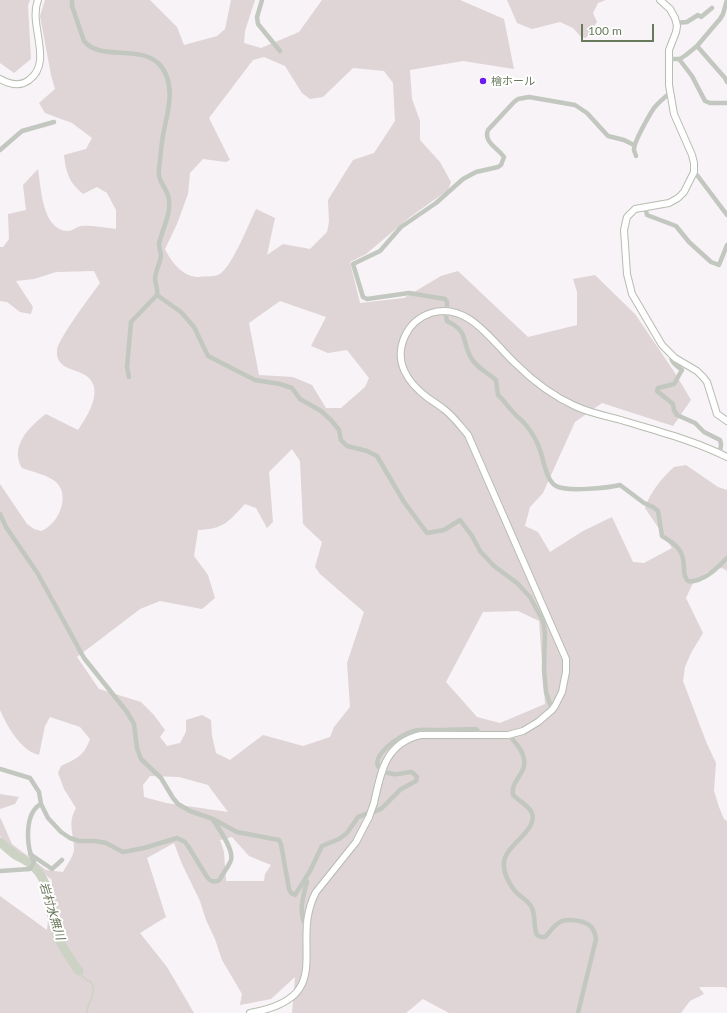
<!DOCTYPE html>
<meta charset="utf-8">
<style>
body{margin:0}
#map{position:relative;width:727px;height:1013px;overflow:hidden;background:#f7f3f6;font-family:Lato,sans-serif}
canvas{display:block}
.scale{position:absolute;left:581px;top:24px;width:73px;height:18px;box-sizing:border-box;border:2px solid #677a5b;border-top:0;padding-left:5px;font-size:12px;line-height:14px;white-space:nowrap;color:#677a5b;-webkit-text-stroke:3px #fff;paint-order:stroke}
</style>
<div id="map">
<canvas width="727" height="1013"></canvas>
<div class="scale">100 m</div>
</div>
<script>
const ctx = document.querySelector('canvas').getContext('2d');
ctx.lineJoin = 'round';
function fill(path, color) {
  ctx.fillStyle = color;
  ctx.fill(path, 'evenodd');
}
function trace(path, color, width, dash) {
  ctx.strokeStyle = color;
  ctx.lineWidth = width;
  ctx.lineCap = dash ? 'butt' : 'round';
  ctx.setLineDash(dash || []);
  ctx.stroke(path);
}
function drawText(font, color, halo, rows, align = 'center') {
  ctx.font = font + ' Lato,"Noto Sans JP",sans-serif';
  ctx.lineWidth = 4;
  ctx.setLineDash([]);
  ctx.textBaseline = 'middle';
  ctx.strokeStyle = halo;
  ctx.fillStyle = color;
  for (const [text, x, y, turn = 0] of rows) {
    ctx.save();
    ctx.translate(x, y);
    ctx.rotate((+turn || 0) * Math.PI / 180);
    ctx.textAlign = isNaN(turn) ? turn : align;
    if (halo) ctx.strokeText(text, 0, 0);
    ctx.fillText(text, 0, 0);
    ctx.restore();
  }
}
fill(new Path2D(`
 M0 0H30L28 6 31 59 14 73 0 63Z
 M45 0H150L177 27 184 45 217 36 225 29 231 0H255L245 31 244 43 261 48 299 32 322 0H460L504 19 514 69 463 61 410 70 412 99 420 121V140L440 162 451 182 448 190 410 217 366 254 350 262 360 303 404 298 441 276 458 271 528 337 577 325V292L573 279 595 275 635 314 675 373 691 400 673 426 602 403 575 422 543 493 530 507 525 526 538 532 550 552 583 531 612 517 633 562 644 563 672 548 645 508C650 492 662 478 674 467L686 465 718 487 727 490V571L722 568 707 572 692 585 686 598 703 633 691 653 685 667 683 681 707 744 716 763 714 791 719 807 724 819 727 821V988L724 987H699L704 994 690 1001 681 1013H449L423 999 406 1013H292L295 977 271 999 240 1005 242 994 222 960 215 939 206 920 200 901 182 864 174 843 147 858 166 917 140 933 167 967 194 1013H0V896L47 930 52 880 6 843 0 836V817L12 844 46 870 63 872C66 866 74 856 74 849 74 833 67 824 76 808L64 789 58 773 61 766C76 759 84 756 90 739L80 727 50 717 45 726 39 755C21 751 7 726 0 710V484L27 524 34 529 41 531C44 530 47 528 49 526 61 517 69 494 56 482 48 475 33 472 22 468 9 446 30 426 46 414L78 430C87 417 103 392 89 378 79 368 55 371 57 350 58 339 92 294 100 283L94 271 56 272 34 279 16 281 33 307 31 314 20 312 7 302 0 301V247H3L9 239 8 214 26 210 23 185 38 169C41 187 42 231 68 231 73 231 77 226 82 226 94 225 104 228 116 229V210L107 193 97 187 83 194C69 182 66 173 64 155L86 149 92 138 72 123 45 113 39 103 55 89 51 75 40 16ZM264 57 285 66 302 93 310 99 323 97 353 68 384 71 393 83 395 121 374 153 353 160 328 200 329 222 327 232 310 249 283 244 267 255 275 218 256 209C249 223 231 270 218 275 213 277 204 276 199 277 184 278 171 262 165 249L177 224 188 194 190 173 203 159 226 162 230 160 209 118 253 60ZM280 301 326 317 311 346 328 353 347 350 369 378 365 387 341 408H326L312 385 293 377 259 375 249 323ZM292 449 300 461 303 524 322 542 315 567 320 574 364 612 347 663 350 707 334 727 330 737 303 746 263 735 230 760 216 753 212 736 211 720 202 715 186 720V732L180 743 167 746 160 737 165 730 154 715 141 702 99 689 77 657 140 609 160 601 202 609 215 598 208 575 194 556 198 530C224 529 228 522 245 504L256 508 267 528 273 522 269 472ZM518 611 539 621 545 704 500 723 477 717 446 682 483 612ZM150 776 179 777 208 785 228 812 166 803 144 797 143 785ZM232 837 249 856 271 865 265 874 264 881H226L224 852 220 840Z
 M507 0H606L598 3 593 13 597 22 586 38 581 37 573 28 560 22 532 29 517 23Z
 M0 794 19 797 15 804 0 809Z`), '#dfd4d6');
trace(new Path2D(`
 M79 971C81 974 82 977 85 979 88 981 91 981 92 984 97 994 86 1004 87 1013`), '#cdd3c4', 1.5);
trace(new Path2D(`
 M0 842C6 847 11 852 17 856 23 859 30 862 35 868 50 884 49 902 53 922 57 940 68 956 79 971`), '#cdd3c4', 9);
const secondary = new Path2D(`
 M660 0 670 9 675 18 677 26 676 32 669 50V85L674 114 692 155 694 163V172L684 192 678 198 669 203 635 209 627 217 624 230 627 274 632 294 662 345 675 358 697 371 703 377 707 382 717 414 727 421
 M0 79C9 84 20 87 29 80 54 62 28 25 38 0
 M374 803C381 772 385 743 421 735H508L523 731 538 722 552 710 555 706 562 692 566 672V659L468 435C461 427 454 417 445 410 440 406 434 402 428 398 408 383 393 362 405 336 410 325 419 317 431 313 468 301 493 343 516 364 534 382 553 396 575 406 590 413 606 416 621 420 657 431 693 440 727 457
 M250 1013C340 997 288 944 316 892L356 842 369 817`);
trace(secondary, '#b6bdb1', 8);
trace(new Path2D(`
 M72 0V6L84 41C100 61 138 45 158 63 176 80 169 109 164 130 162 139 161 150 160 160 160 164 158 170 159 175 160 184 168 190 169 200 171 215 162 229 159 244 159 248 161 252 161 256 160 264 155 271 155 280 156 285 158 289 157 295L131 322 127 367 129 377
 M262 0 257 17 258 24 280 51
 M676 23 687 22 698 15 701 17 712 8
 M697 46 725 78 727 82
 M668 59H680L686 55 697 46 720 19 723 14 727 0
 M679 59 692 76 705 101 710 103H727
 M0 150 22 131 54 122
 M636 156C636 155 634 151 634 150 633 143 650 114 654 108 659 102 665 97 670 93
 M694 172 697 175 727 215
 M645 207 647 215 676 226 689 242 711 262 719 265 727 245
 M157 295 181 312 194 327 208 356 255 380 280 384 292 388 300 399 321 411 331 420 339 430 341 440 347 446 367 451 377 456 404 502 427 533 444 530 460 520 472 536 480 551 494 566 517 583 530 597 543 621 545 633 544 670 546 692 552 710
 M445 311 447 321C469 332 461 338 470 356 475 367 487 372 496 380L498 395C504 400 508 407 514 413 517 417 522 420 525 424 532 432 538 443 541 453 544 463 547 481 556 486 566 492 608 488 620 485L644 503 653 507 658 511 662 536C677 545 684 550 684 569 684 573 684 577 688 581 703 583 717 568 727 558
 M447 311V302L445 299 409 293 367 299 363 297 353 264 380 251 401 227 436 203 463 179 476 172 498 167 501 165 504 157C498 148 483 142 488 130L514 102 518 99 529 97 575 105 587 113 608 136 624 140 634 145
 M671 355C671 363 676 365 682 370L674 384 658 388 657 391 673 404 674 410 677 415 695 423 704 432 720 440 721 444 720 453
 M0 514 6 527 38 574 84 658 127 712 134 724 137 748 141 759 161 778 173 798 178 804 190 811 213 819 237 832 279 840 281 844 289 889 291 893 295 895 310 871 322 846 339 839 347 833 358 817 381 809 401 789 416 781 417 777 412 772C406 772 399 775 393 774 354 767 398 735 414 731 421 729 429 730 436 730 449 730 463 729 476 729L478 731V735
 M508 735C512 738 515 742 518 746 536 772 510 776 513 795 518 800 527 805 531 811 541 830 504 845 504 863 503 872 509 884 515 891 521 898 528 900 532 908 536 917 533 927 537 935L541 937H545C550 932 554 925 560 922 564 919 568 920 572 920 586 921 594 925 596 939L578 1013
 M0 769 30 778 39 792 41 804 48 818 61 832 70 838 79 841H95L106 843 123 852 144 848 177 838 185 842 188 846 207 877C210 881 212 882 218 881L220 879C223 873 229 866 231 860 234 849 219 829 213 820
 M30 854 52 869 62 860
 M0 871 30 869 34 862C26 847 24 813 41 804
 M305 879 307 882C303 896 298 913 306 926`), '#c2c8bf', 4.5);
trace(secondary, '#fff', 6);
const secondaryBridge = new Path2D(`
 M369 817 374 803`);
trace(secondaryBridge, '#b6bdb1', 8, []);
trace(secondaryBridge, '#fff', 6);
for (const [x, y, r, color] of [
 [483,81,4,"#6d1bef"]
]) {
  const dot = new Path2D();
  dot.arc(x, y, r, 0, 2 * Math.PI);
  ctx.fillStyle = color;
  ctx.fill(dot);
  trace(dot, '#fff', 1.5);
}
drawText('11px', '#677a5b', '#fff', [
 ["檜ホール",491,81]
], 'left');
drawText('italic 12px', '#677456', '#fff', [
 ["岩村水無川",52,911,73]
]);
</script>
